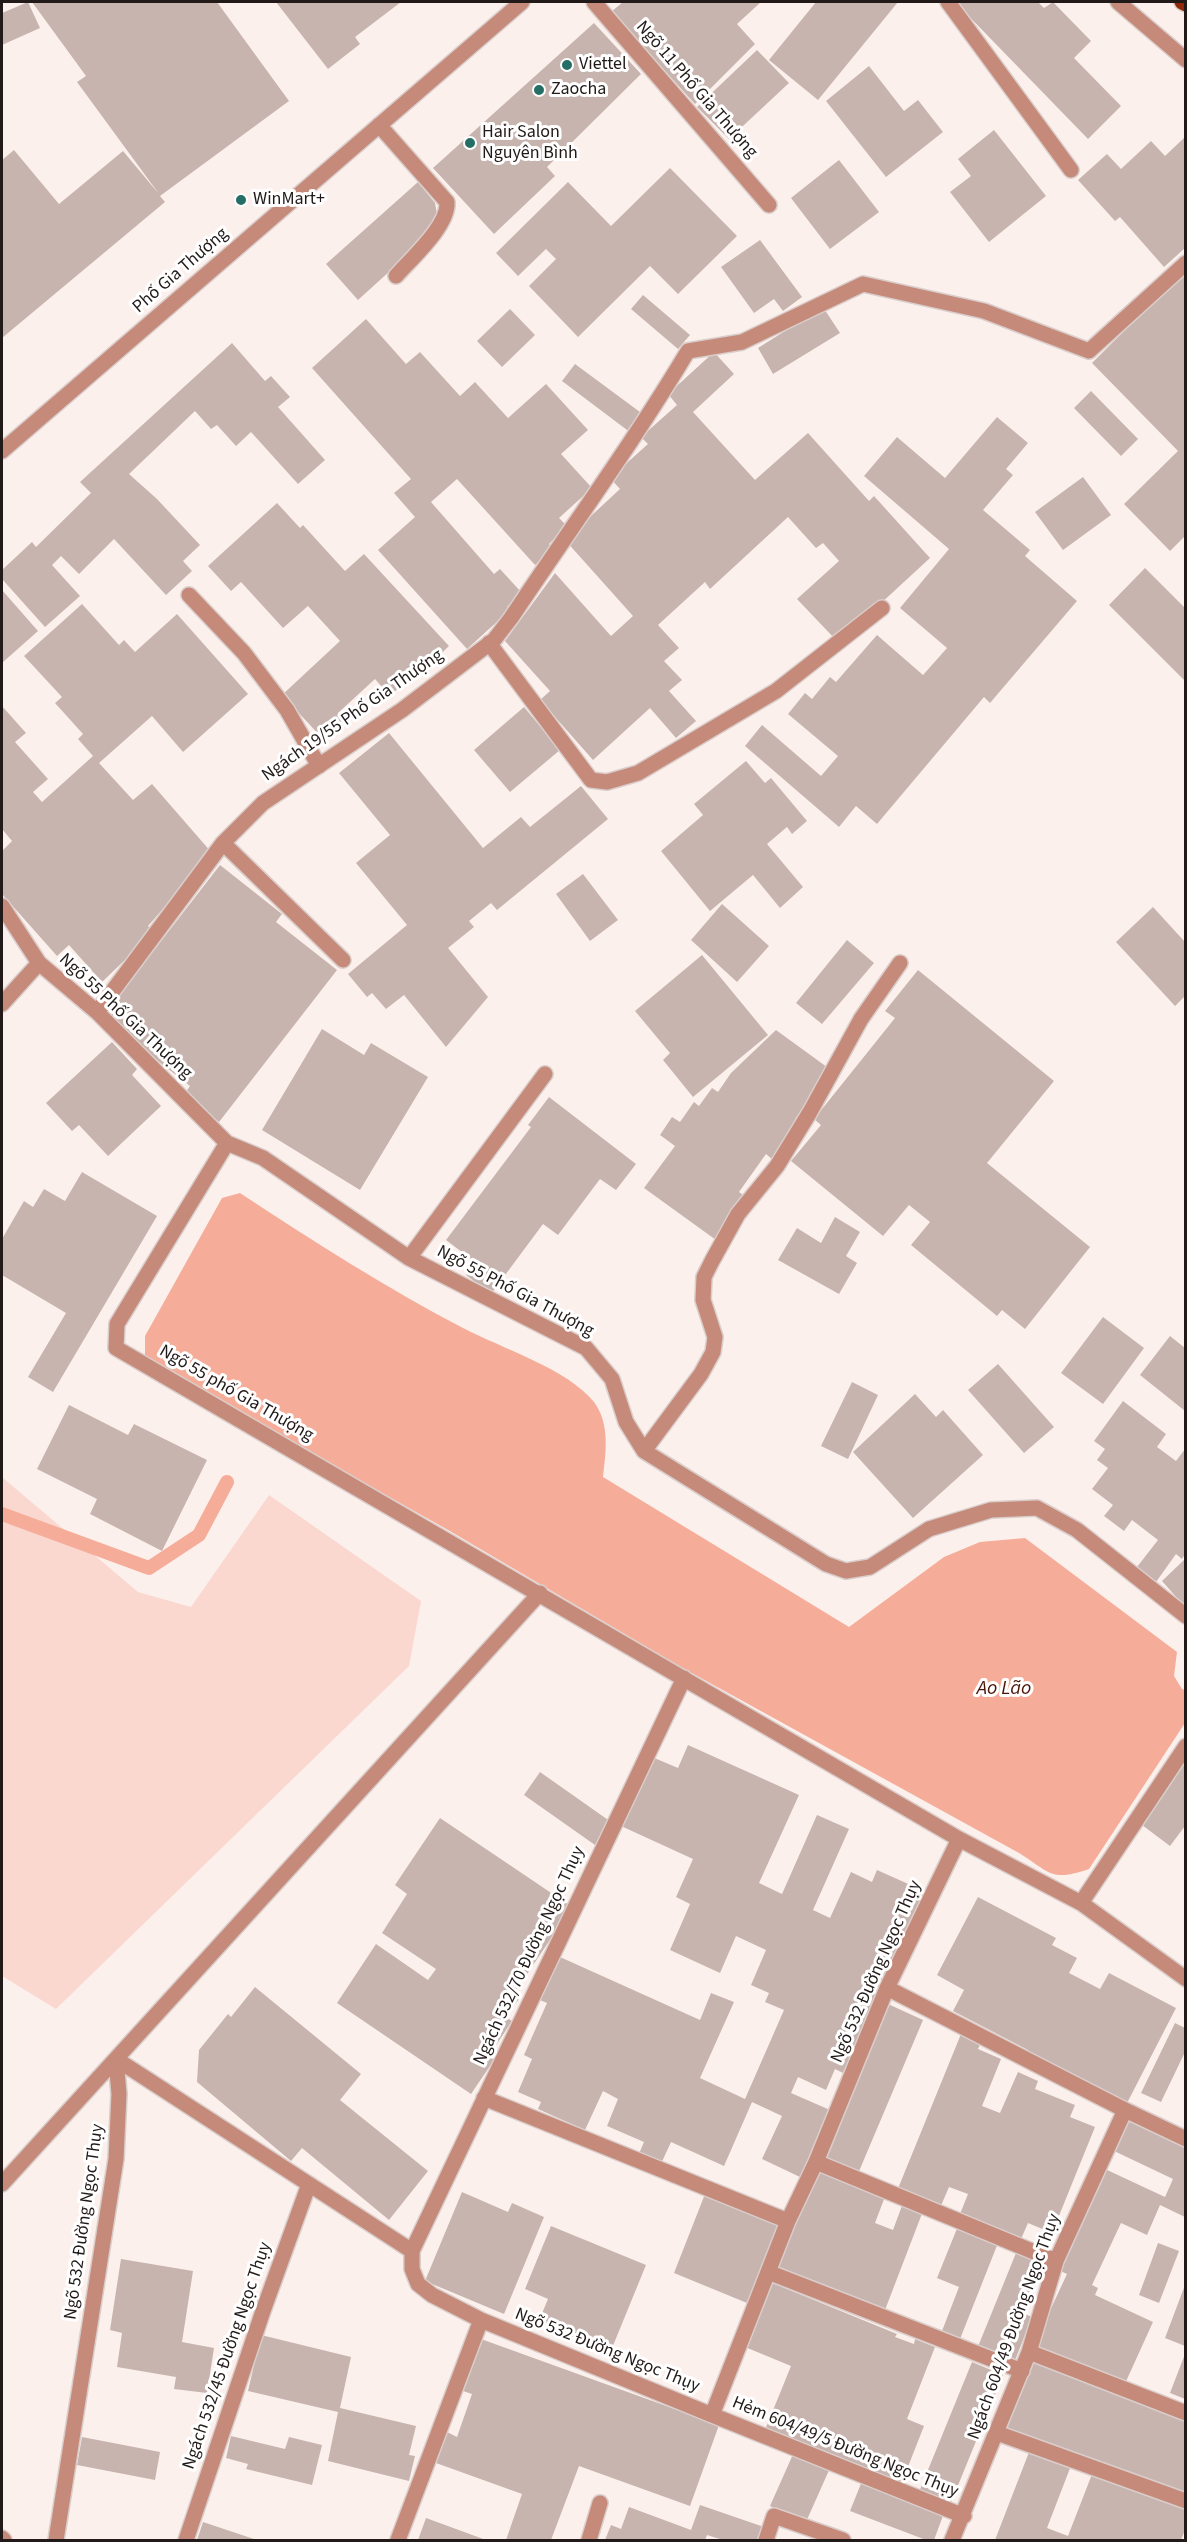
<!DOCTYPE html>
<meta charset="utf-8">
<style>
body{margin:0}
#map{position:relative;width:1187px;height:2542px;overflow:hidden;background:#fcf0ed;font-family:"Source Sans 3",sans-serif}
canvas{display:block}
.frame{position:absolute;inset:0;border:3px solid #211a19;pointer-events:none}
</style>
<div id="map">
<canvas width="1187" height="2542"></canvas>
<div class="frame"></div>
</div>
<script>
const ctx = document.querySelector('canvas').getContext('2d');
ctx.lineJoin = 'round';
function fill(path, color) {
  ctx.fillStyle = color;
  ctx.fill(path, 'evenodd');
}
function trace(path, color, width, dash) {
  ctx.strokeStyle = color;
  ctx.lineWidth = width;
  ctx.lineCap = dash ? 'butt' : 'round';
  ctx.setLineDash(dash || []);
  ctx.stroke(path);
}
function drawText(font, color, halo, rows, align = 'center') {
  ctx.font = font + ' "Source Sans 3",sans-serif';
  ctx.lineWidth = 6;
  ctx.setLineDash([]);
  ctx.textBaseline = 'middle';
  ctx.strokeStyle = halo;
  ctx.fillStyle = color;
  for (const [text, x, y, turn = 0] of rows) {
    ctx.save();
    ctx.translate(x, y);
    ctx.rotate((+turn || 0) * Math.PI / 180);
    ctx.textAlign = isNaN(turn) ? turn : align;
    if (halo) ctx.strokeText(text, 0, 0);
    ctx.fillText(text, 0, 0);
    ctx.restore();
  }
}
fill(new Path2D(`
 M2 1462 3 1478 138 1592 191 1607 269 1495 421 1601 409 1666 56 2009 2 1976Z`), '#fad8d0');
fill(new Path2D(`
 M240 1193C313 1241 386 1288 463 1328 501 1348 568 1369 594 1402 610 1424 606 1451 603 1477L849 1627 944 1557 980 1542 1025 1538 1177 1652 1174 1676 1182 1689 1185 1690V1723L1089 1869C1051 1882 1051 1873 1019 1853L679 1666 448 1530 145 1360V1336L222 1198Z`), '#f5ad9a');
trace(new Path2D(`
 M2 1514 149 1568 199 1535 227 1482`), '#f5ad9a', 14);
fill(new Path2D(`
 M28 2 40 28 2 45V13Z
 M32 2H217L289 101 160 196 165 202 2 338V160L14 150 59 204 123 151 159 194 77 82 86 76Z
 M276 2H401L355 37 360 44 328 69Z
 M623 2H761L737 24 755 44 695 104 611 12Z
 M816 2H898L818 100 769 60Z
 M955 2H1038L1044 8 1053 2 1091 41 1074 58 1121 106 1088 139Z
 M594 23 641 74 547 167 555 176 494 234 433 168Z
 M757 50 789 83 729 139 697 107Z
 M869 66 904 111 918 100 943 132 886 177 826 101Z
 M994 130 1046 196 989 242 950 192 971 176 958 159Z
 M1185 137V248L1164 267 1120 217 1115 221 1078 180 1107 154 1121 169 1151 141 1165 156Z
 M839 160 879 212 830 249 791 198Z
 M670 168 737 236 678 294 650 266 578 337 529 286 556 259 546 249 518 276 496 253 568 182 611 226Z
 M418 182 435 203 438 220 412 251 358 300 326 264Z
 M760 240 802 297 783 311 774 299 754 313 721 267Z
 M1185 270V536L1170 551 1124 504 1178 451 1092 363Z
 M643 295 690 335 678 349 631 309Z
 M823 307 840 333 773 374 758 348Z
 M510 309 535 335 502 367 477 341Z
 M366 319 406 364 420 352 460 396 475 382 508 418 546 384 588 430 561 454 592 488 559 518 567 526 549 544 553 549 535 565 457 479 431 502 494 574 500 569 522 593 507 607 510 610 467 649 378 550 415 517 394 493 411 479 312 368Z
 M232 343 265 381 271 376 290 397 278 407 325 460 298 484 251 432 236 446 217 425 211 429 195 411 129 474 157 499 200 545 183 561 192 571 166 595 114 539 79 574 61 556 52 565 80 596 45 627 2 579V570L32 542 36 547 91 493 80 482Z
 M714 352 734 374 693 412 755 480 808 433 869 501 874 496 930 558 879 605 835 639 797 599 839 561 823 543 816 548 788 517 710 589 705 582 658 625 679 648 664 661 682 680 669 691 696 721 676 738 650 708 593 760 540 700 550 691 505 641 555 573 611 636 633 616 565 540 620 489 610 478 648 444 641 437 677 405 668 394Z
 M575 364 644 415 631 433 562 381Z
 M1091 391 1138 439 1121 456 1074 408Z
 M997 417 1028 443 1006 469 1013 475 983 510 1030 550 1025 556 1077 601 990 703 984 697 877 824 856 806 839 827 745 746 762 725 821 776 838 756 788 714 805 693 812 699 830 677 836 682 877 635 923 675 947 648 900 608 949 549 864 476 897 437 945 478Z
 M1083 477 1111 515 1063 550 1035 512Z
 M277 503 300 528 303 525 345 571 364 554 449 646 418 676 415 672 390 696 375 679 338 713 345 719 323 739 282 695 340 641 308 606 283 628 241 582 231 591 208 566Z
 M1145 568 1184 607 1185 605V681L1109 605Z
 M2 590 38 631 2 663Z
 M82 604 119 645 124 640 135 652 177 614 248 694 183 752 152 716 99 763 133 800 152 784 212 853 148 926 154 932 102 982 69 945 57 956 2 894V851L12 841 2 829V706L26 733 15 742 48 779 33 792 42 802 93 756 78 739 83 734 55 703 62 697 24 656Z
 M524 707 560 750 510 792 474 750Z
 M389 733 483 848 521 817 530 827 581 786 608 819 497 910 491 903 469 921 474 927 448 948 488 997 446 1047 404 995 386 1009 372 993 367 997 348 974 407 925 356 863 390 835 339 773Z
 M746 761 765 783 771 778 807 821 792 834 787 827 767 844 803 887 780 908 753 875 710 911 661 851 703 815 694 804Z
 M220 865 282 914 276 922 337 970 219 1122 184 1095 190 1086 126 1036 129 1032 106 1012Z
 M583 874 618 920 590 941 556 894Z
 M722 904 769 946 737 982 691 940Z
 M1153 907 1185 942V996L1175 1006 1116 942Z
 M847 940 874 963 822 1024 796 1003Z
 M702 955 768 1035 693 1097 663 1060 670 1053 635 1011Z
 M918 970 1054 1081 987 1163 1090 1247 1025 1329 1002 1310 997 1316 911 1245 930 1222 909 1205 883 1236 791 1161 821 1125 814 1119 895 1018 885 1011Z
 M322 1029 364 1055 371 1043 428 1077 360 1190 262 1130Z
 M776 1030 831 1070 795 1119 800 1123 773 1160 766 1154 739 1192 746 1197 716 1240 644 1188 675 1146 660 1135 672 1117 680 1122 694 1102 699 1106 712 1088 718 1092 731 1073Z
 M112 1042 137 1069 132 1075 161 1106 108 1156 79 1125 72 1131 46 1103Z
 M549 1097 636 1164 616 1190 600 1179 558 1235 543 1224 491 1294 466 1275 475 1262 446 1240 531 1127 528 1125Z
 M82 1172 157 1216 53 1392 28 1377 66 1313 2 1275V1239L24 1201 33 1207 44 1189 65 1201Z
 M835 1217 860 1232 846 1256 857 1263 839 1294 778 1260 797 1228 821 1243Z
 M1103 1317 1144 1348 1103 1404 1061 1373Z
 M1170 1336 1185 1348V1411L1140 1375Z
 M998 1364 1054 1427 1024 1453 968 1390Z
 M852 1382 878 1395 848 1459 821 1446Z
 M915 1394 936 1417 943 1410 983 1455 913 1518 853 1452Z
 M1123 1401 1166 1434 1157 1447 1176 1461 1185 1449V1554L1182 1559 1176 1554 1156 1582 1137 1567 1158 1540 1132 1520 1124 1531 1104 1516 1113 1505 1092 1489 1108 1468 1097 1460 1105 1449 1094 1441Z
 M69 1405 128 1435 134 1424 207 1460 162 1551 90 1514 97 1499 37 1469Z
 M1185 1559V1607L1162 1581Z
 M688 1745 799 1795 759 1883 782 1894 817 1815 849 1829 813 1910 830 1918 851 1872 872 1882 877 1870 924 1891 843 2073 835 2069 826 2090 798 2077 791 2093 830 2110 800 2177 762 2159 782 2116 752 2102 724 2166 671 2142 660 2166 638 2156 644 2142 607 2126 618 2099 603 2091 585 2130 538 2109 541 2102 518 2092 532 2059 524 2055 547 2003 540 2000 560 1957 700 2020 711 1993 734 2002 700 2078 745 2099 784 2010 765 2002 769 1993 751 1985 766 1950 736 1936 720 1973 670 1950 690 1904 676 1897 693 1859 621 1826 652 1757 678 1768Z
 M1185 1759V1826L1170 1846 1138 1822Z
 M540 1772 611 1822 595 1845 524 1795Z
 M440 1818 572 1907 513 1995 519 1999 506 2017 512 2021 489 2056 494 2060 471 2094 337 2003 376 1944 428 1980 436 1969 382 1933 407 1894 395 1885Z
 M978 1897 1056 1938 1052 1945 1077 1958 1069 1973 1100 1989 1109 1973 1176 2008 1125 2107 1026 2055 1028 2050 953 2011 964 1990 937 1975Z
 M255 1987 361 2074 340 2100 428 2171 389 2220 302 2148 291 2161 197 2082 199 2050 228 2014 231 2017Z
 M888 2004 923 2020 857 2176 822 2161Z
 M1175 2023 1185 2028V2052L1161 2102 1141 2093Z
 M961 2034 981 2042 978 2049 1001 2059 982 2106 1000 2113 1018 2072 1038 2081 1035 2089 1075 2105 1070 2117 1095 2127 1052 2233 1028 2223 1021 2239 960 2214 968 2194 949 2187 940 2208 897 2191Z
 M1126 2118 1185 2147V2217L1160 2205 1147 2235 1121 2223 1092 2285 1098 2288 1095 2295 1153 2322 1123 2388 1033 2347 1067 2274 1058 2270 1105 2169 1165 2197 1173 2179 1112 2150Z
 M816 2167 886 2194 875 2223 893 2230 903 2203 923 2211 885 2310 778 2268Z
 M462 2192 508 2212 512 2203 544 2217 504 2314 425 2281Z
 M705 2194 779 2223 747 2303 674 2273Z
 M551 2226 646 2265 610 2353 538 2323 548 2299 525 2289Z
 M958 2226 998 2243 960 2339 942 2331 959 2287 937 2278Z
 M1158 2243 1179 2251 1159 2303 1139 2295Z
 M1016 2253 1044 2265 1025 2314 1032 2317 1014 2363 977 2349Z
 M121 2259 193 2271 182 2342 214 2348 207 2393 174 2389 176 2377 117 2367 122 2333 110 2330Z
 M770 2282 897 2334 895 2337 914 2344 915 2339 935 2347 907 2419 924 2426 900 2487 765 2430 791 2366 745 2347Z
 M1185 2285V2346L1165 2338Z
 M261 2335 351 2357 340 2408 416 2426 409 2455 415 2456 409 2481 328 2461 338 2412 248 2391Z
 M481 2339 719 2425 690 2506 579 2466 551 2540H506L522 2494 436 2463 447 2432 457 2437 472 2394 463 2391Z
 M1185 2354V2399L1170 2393Z
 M1027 2360 1185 2417V2495L1002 2428Z
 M972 2362 1003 2375 950 2505 919 2492Z
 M231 2436 285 2449 289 2437 322 2445 312 2485 246 2469 248 2464 226 2458Z
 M82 2437 160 2452 155 2480 77 2465Z
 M1031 2447 1072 2463 1047 2528 1068 2536 1094 2469 1185 2505V2530L1181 2540H995Z
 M794 2452 830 2468 806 2522 770 2506Z
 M862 2481 944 2513 934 2540H926L850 2511Z
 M700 2505 764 2527 760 2540H723L707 2535 705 2540H605L611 2525 621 2529 629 2507 691 2530Z
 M426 2518 486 2540H418Z
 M203 2522 257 2540H197Z`), '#c7b4af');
const minor = new Path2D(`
 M594 2 769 205
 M948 2 1071 170
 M1118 2 1186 60
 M379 125 447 202C449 225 412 258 396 276
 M2 451 522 2
 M189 595 244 653 287 710 319 766
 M489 643 591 780 607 782 638 773 776 691 882 608
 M223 843 343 960
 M2 906 39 963 97 1012 227 1143 263 1158 409 1258 586 1348 612 1379 626 1422 644 1451 826 1564 846 1571 870 1567 929 1529 991 1510 1037 1508 1077 1530 1186 1616
 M2 1004 39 963
 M97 1012 223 843 263 803 402 710 494 640 511 618C570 529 633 443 688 351L742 342 863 284 984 311 1089 351 1186 263
 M227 1143 117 1324 116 1348 959 1839 1081 1903 1186 1746
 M409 1258 545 1074
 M644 1451 701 1374 713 1352 715 1337 703 1300 704 1277 712 1261 738 1214 777 1166 810 1112 861 1019 900 963
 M684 1678 412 2251V2269L418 2284 432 2295 481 2320 712 2415 788 2221 816 2162 887 1988 959 1839
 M1081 1903 1186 1979
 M887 1988 1125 2110 1056 2261 1029 2352 952 2540
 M116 2059 412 2251
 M484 2098 788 2221
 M1125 2110 1186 2139
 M816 2162 1056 2261
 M2 2184 540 1593
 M768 2272 1022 2371
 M1029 2352 1186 2413
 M712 2415 964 2516
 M997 2433 1186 2501
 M2 2538 4 2540
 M56 2540 116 2159 119 2094 116 2059
 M186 2540 263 2311 309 2184
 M398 2540 481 2320
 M589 2540 600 2503
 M766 2540 774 2516 843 2540`);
const major = new Path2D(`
 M1182 2 1186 4`);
trace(minor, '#d9cecb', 18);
trace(major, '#d9cecb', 18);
trace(minor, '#c68a7a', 15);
trace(major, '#92280a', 15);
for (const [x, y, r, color] of [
 [567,65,6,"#256e66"],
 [539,90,6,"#256e66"],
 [470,143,6,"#256e66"],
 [241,200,6,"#256e66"]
]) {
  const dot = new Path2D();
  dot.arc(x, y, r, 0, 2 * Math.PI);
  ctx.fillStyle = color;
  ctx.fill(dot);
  trace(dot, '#fff', 2);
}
drawText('18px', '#211a19', '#fff', [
 ["Viettel",579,65],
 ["Zaocha",551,90],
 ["Hair Salon",482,133],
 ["Nguyên Bình",482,154],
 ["WinMart+",253,200]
], 'left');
drawText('18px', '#211a19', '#fff', [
 ["Ngõ 11 Phố Gia Thượng",696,90,49],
 ["Phố Gia Thượng",181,271,-41],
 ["Ngách 19/55 Phố Gia Thượng",353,716,-35],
 ["Ngõ 55 Phố Gia Thượng",125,1017,43],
 ["Ngõ 55 Phố Gia Thượng",515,1292,28],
 ["Ngõ 55 phố Gia Thượng",236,1394,30],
 ["Ngách 532/70 Đường Ngọc Thụy",530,1956,-65],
 ["Ngõ 532 Đường Ngọc Thụy",877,1972,-66],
 ["Ngõ 532 Đường Ngọc Thụy",85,2222,-82],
 ["Ngách 604/49 Đường Ngọc Thụy",1015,2327,-70],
 ["Ngõ 532 Đường Ngọc Thụy",607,2351,22],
 ["Ngách 532/45 Đường Ngọc Thụy",228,2356,-71],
 ["Hẻm 604/49/5 Đường Ngọc Thụy",845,2448,22]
]);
drawText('italic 20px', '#4b1507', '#fff', [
 ["Ao Lão",1004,1690]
]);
</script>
